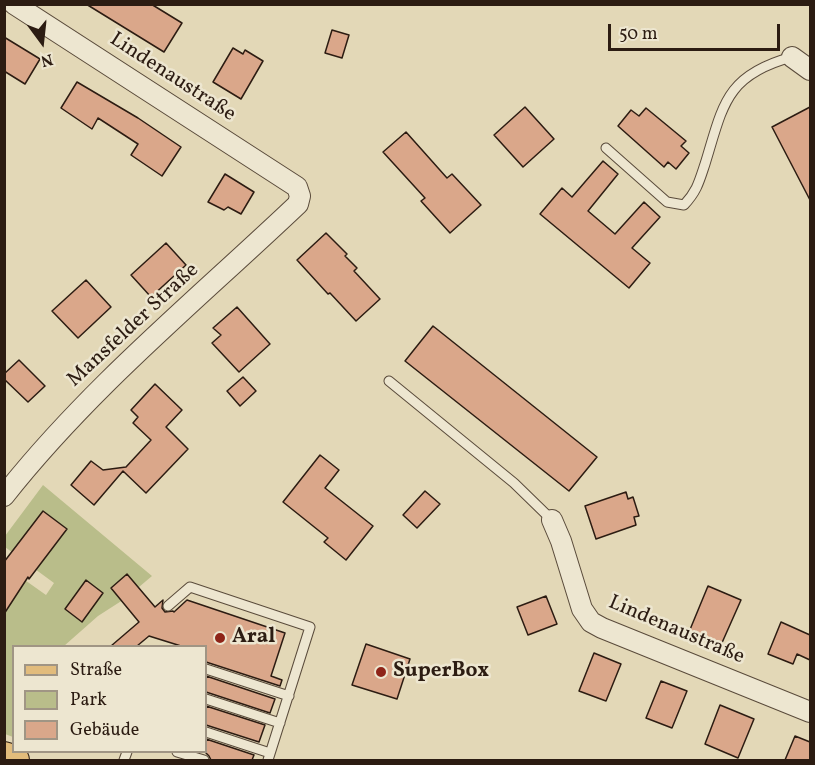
<!DOCTYPE html>
<meta charset="utf-8">
<style>
body{margin:0}
#map{position:relative;width:815px;height:765px;overflow:hidden;background:#e3d8b7;font-family:Vollkorn,serif}
canvas{display:block}
.frame{position:absolute;inset:0;border:6px solid #2c1c12;pointer-events:none}
.legend{position:absolute;left:12px;top:645px;width:195px;height:108px;box-sizing:border-box;background:#ede6d0;border:2px solid #a09584;margin:0;padding:8px 10px;list-style:none;font-size:18px;color:#2c1c12}
.legend li{display:flex;align-items:center;gap:12px;height:30px}
.legend b{width:30px;border:2px solid #a09584}
.north{position:absolute;left:12px;top:12px;width:60px;height:60px;-webkit-text-stroke:4px #ede6d0;paint-order:stroke;rotate:165deg;font-size:16px;font-weight:700;line-height:24px;text-align:center;color:#2c1c12}
.north::after{content:'';display:block;margin:auto;width:21px;height:27px;background:#2c1c12;clip-path:polygon(50% 0,100% 100%,50% 72%,0 100%)}
.scale{position:absolute;left:608px;top:24px;width:172px;height:27px;box-sizing:border-box;border:3px solid #2c1c12;border-top:0;padding-left:8px;font-size:18px;line-height:21px;white-space:nowrap;color:#2c1c12;-webkit-text-stroke:4px #ede6d0;paint-order:stroke}
</style>
<div id="map">
<canvas width="815" height="765"></canvas>
<div class="frame"></div>
<ul class="legend">
<li><b style="height:8px;background:#e2bc7c"></b>Straße</li>
<li><b style="height:16px;background:#b9bd8a"></b>Park</li>
<li><b style="height:16px;background:#daa78a"></b>Gebäude</li>
</ul>
<div class="north">N</div>
<div class="scale">50 m</div>
</div>
<script>
const ctx = document.querySelector('canvas').getContext('2d');
ctx.lineJoin = 'round';
function fill(path, color) {
  ctx.fillStyle = color;
  ctx.fill(path, 'evenodd');
}
function trace(path, color, width, dash) {
  ctx.strokeStyle = color;
  ctx.lineWidth = width;
  ctx.lineCap = dash ? 'butt' : 'round';
  ctx.setLineDash(dash || []);
  ctx.stroke(path);
}
function drawText(font, color, halo, rows, align = 'center') {
  ctx.font = font + ' Vollkorn,serif';
  ctx.lineWidth = 5;
  ctx.setLineDash([]);
  ctx.textBaseline = 'middle';
  ctx.strokeStyle = halo;
  ctx.fillStyle = color;
  for (const [text, x, y, turn = 0] of rows) {
    ctx.save();
    ctx.translate(x, y);
    ctx.rotate((+turn || 0) * Math.PI / 180);
    ctx.textAlign = isNaN(turn) ? turn : align;
    if (halo) ctx.strokeText(text, 0, 0);
    ctx.fillText(text, 0, 0);
    ctx.restore();
  }
}
fill(new Path2D(`
 M43 485 152 576 126 598 98 616 64 646H14L13 737 5 734V566L46 595 54 583 5 547V536Z`), '#b9bd8a');
const building = new Path2D(`
 M86 4H151L182 23 164 52Z
 M332 30 349 35 342 58 325 53Z
 M4 37 40 59 25 84 4 71Z
 M233 48 243 54 245 50 263 61 241 99 213 82Z
 M77 82 138 118 181 147 162 176 131 155 138 144 98 118 92 129 61 108Z
 M525 107 554 139 523 167 494 135Z
 M810 107V200L772 127Z
 M646 108 686 141 681 146 689 153 676 169 668 162 664 167 618 126 631 110 639 116Z
 M406 132 447 178 452 174 481 205 450 233 421 201 425 198 383 152Z
 M603 161 618 174 588 211 615 234 644 202 660 217 632 248 650 263 629 288 540 214 562 188 572 197Z
 M225 174 254 192 241 214 228 207 224 210 208 202Z
 M326 233 347 254 345 256 357 268 354 271 380 299 356 321 330 293 328 294 297 260Z
 M166 243 186 265 151 297 131 275Z
 M86 280 111 307 78 338 52 311Z
 M237 307 270 344 239 372 212 343 221 335 213 328Z
 M433 326 597 457 569 491 405 361Z
 M19 360 45 386 28 402 4 379V374Z
 M243 377 256 391 240 406 227 391Z
 M155 384 182 410 166 427 188 449 146 493 123 471 94 505 71 485 91 461 103 470 126 467 151 440 133 423 138 417 131 410Z
 M320 455 339 470 325 488 373 526 346 560 324 542 328 538 283 502Z
 M425 491 440 504 417 528 403 515Z
 M626 492 628 499 633 497 639 516 634 517 636 525 596 539 585 506Z
 M43 511 67 529 29 579 28 577 4 614V562Z
 M127 574 155 607 163 600 162 608 165 612 173 611 174 612 187 600 285 633 271 676 282 680 280 686 206 662V646H181L149 636 137 646H111L139 622 111 588Z
 M86 580 103 593 82 622 65 609Z
 M708 586 741 600 721 645 689 632Z
 M546 596 557 624 528 635 517 607Z
 M781 622 810 635V660L797 654 793 664 768 654Z
 M366 644 410 659 397 699 352 685Z
 M594 653 621 664 606 701 579 691Z
 M206 676 275 699 270 713 206 692Z
 M661 681 687 691 672 728 646 718Z
 M720 705 754 719 738 758 705 744Z
 M206 706 265 725 259 742 206 725Z
 M795 736 810 742V760H785Z
 M206 739 254 755 252 760H211L209 756 206 753Z`);
fill(building, '#daa78a');
trace(building, '#2c1c12', 1.5);
const service = new Path2D(`
 M606 148 667 202 684 205C697 191 699 182 705 164 723 106 725 75 792 57
 M389 381 514 483 552 520
 M168 606 190 587 310 627 268 760
 M206 669 289 696
 M206 699 280 723
 M206 732 270 753
 M177 752 204 760
 M124 760 127 752`);
const minor = new Path2D(`
 M792 57 810 70
 M4 496C90 387 198 299 298 204L300 196 297 187 14 4
 M552 520 561 541 582 609 591 622 602 628 810 712`);
const primary = new Path2D(`
 M4 757 14 760`);
trace(service, '#5a4b3b', 11);
trace(minor, '#5a4b3b', 22);
trace(primary, '#2c1c12', 32);
trace(service, '#ede6d0', 9);
trace(minor, '#ede6d0', 20);
trace(primary, '#e2bc7c', 30);
for (const [x, y, r, color] of [
 [220,638,6,"#8f2418"],
 [381,672,6,"#8f2418"]
]) {
  const dot = new Path2D();
  dot.arc(x, y, r, 0, 2 * Math.PI);
  ctx.fillStyle = color;
  ctx.fill(dot);
  trace(dot, '#ede6d0', 2);
}
drawText('21px', '#2c1c12', '#ede6d0', [
 ["Lindenaustraße",172,78,33],
 ["Mansfelder Straße",134,326,-43],
 ["Lindenaustraße",676,631,23]
]);
drawText('bold 21px', '#2c1c12', '#ede6d0', [
 ["Aral",232,638],
 ["SuperBox",393,672]
], 'left');
</script>
